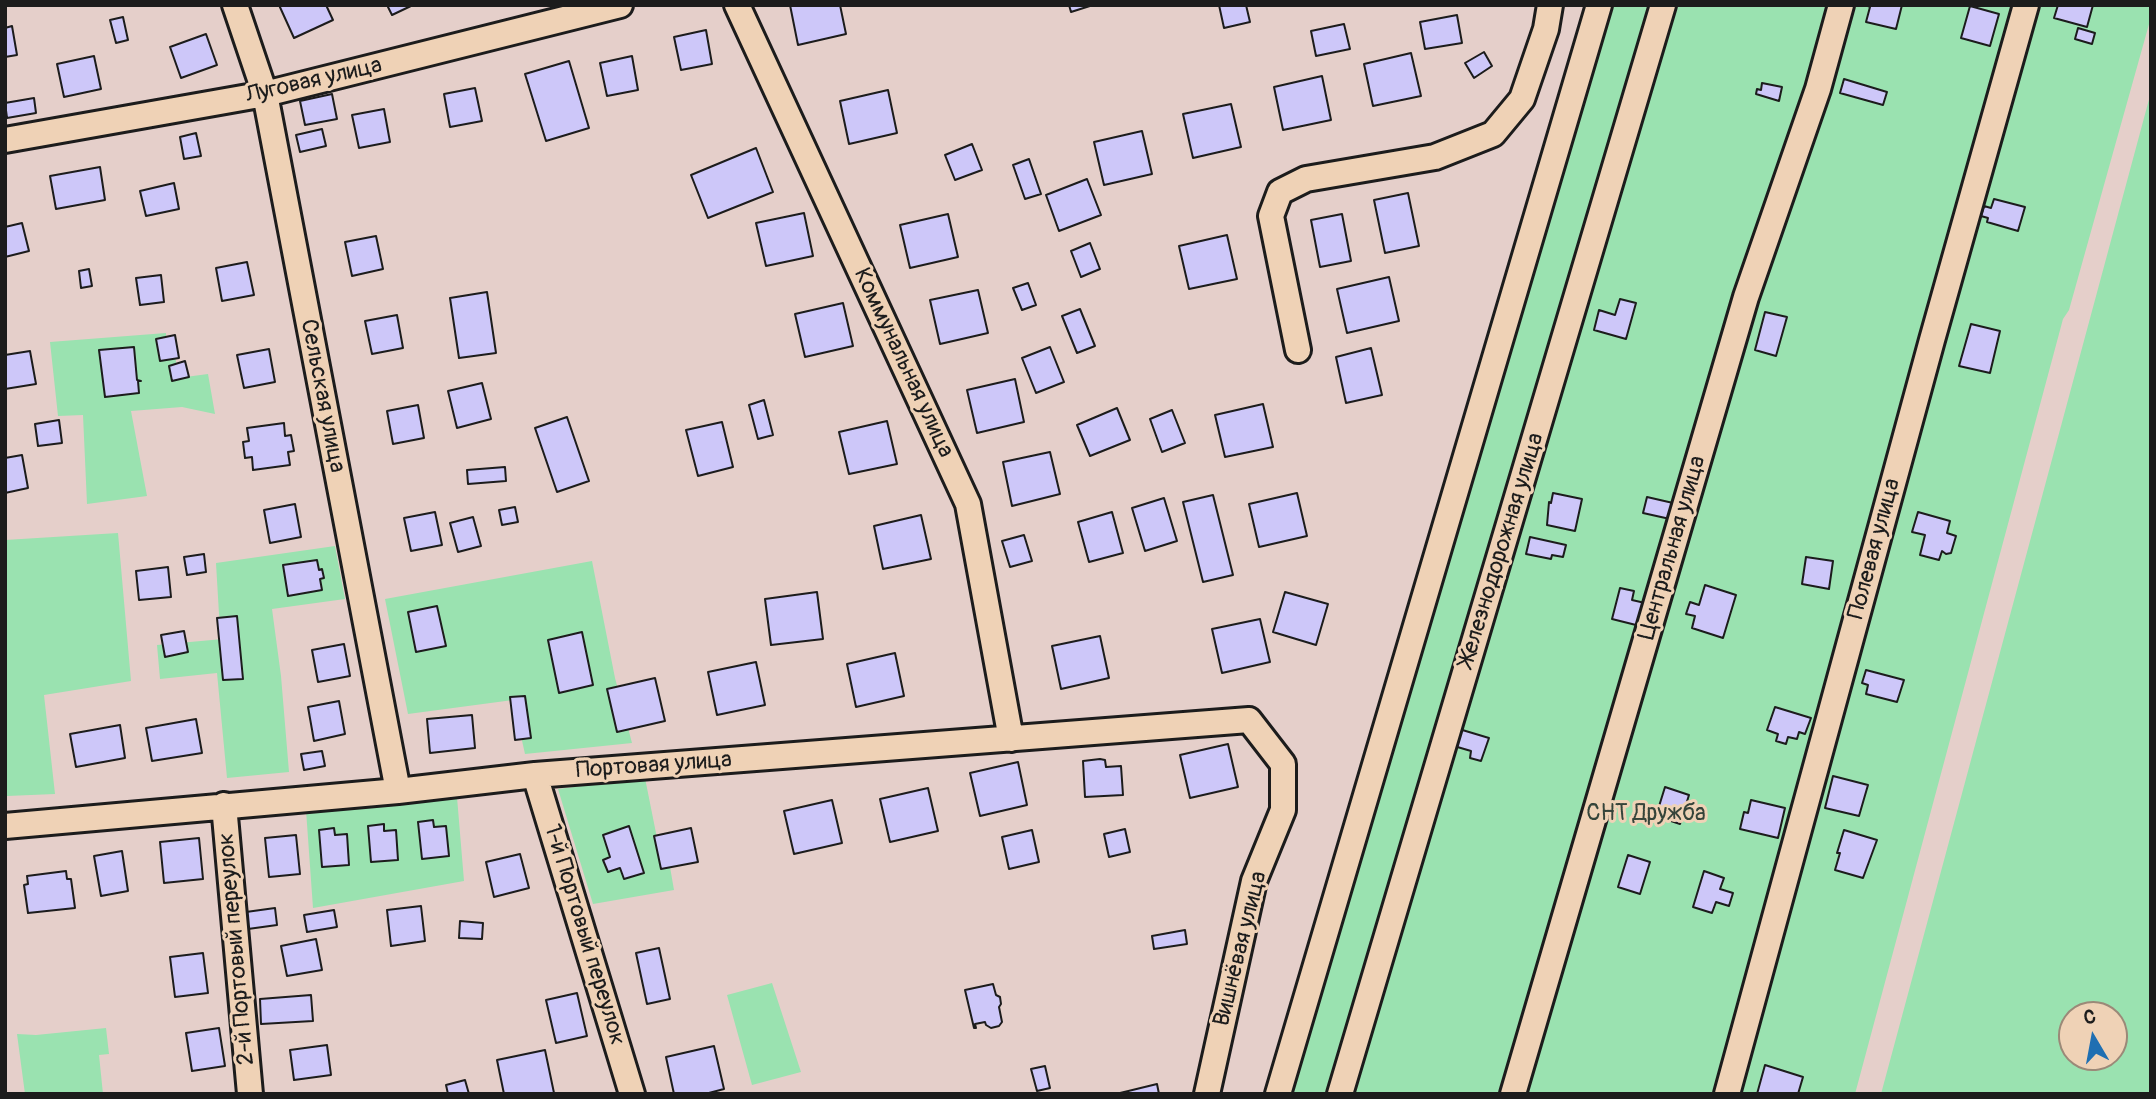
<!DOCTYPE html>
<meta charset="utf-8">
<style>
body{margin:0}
#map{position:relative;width:2156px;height:1099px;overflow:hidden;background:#e5cfca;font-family:Pangolin,sans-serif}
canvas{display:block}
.frame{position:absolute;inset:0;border:7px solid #1c1c1c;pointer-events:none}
.north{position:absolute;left:2058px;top:1001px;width:70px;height:70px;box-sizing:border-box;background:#efd2b6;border:2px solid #9b8978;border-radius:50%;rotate:350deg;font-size:19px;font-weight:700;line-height:28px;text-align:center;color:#1c1c1c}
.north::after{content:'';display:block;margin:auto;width:24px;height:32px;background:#1f6fb2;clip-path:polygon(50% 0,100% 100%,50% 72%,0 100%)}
</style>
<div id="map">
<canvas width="2156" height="1099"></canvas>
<div class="frame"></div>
<div class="north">С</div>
</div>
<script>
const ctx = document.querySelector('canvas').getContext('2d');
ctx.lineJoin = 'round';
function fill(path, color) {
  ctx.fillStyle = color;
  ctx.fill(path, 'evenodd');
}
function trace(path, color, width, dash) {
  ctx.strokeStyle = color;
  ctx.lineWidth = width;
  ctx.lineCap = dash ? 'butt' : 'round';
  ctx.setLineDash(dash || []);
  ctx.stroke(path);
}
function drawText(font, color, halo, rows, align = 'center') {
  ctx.font = font + ' Pangolin,sans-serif';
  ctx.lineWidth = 6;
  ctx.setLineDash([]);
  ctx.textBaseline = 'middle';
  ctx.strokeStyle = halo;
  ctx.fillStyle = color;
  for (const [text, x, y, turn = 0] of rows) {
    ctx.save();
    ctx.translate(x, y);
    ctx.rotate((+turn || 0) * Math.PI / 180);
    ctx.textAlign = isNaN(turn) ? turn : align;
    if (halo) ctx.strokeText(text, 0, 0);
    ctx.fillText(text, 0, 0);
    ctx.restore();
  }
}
fill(new Path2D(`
 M1589 5H2151V17L2069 310 2063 319 1855 1094H1283Z
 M2151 92V1094H1881ZM2072 1015H2114V1057H2072Z
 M166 333V338L175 354 178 378 208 374 215 414 182 407 131 411 147 496 87 504 83 415 58 416 50 342Z
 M118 533 131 681 44 695 55 794 7 796 5 540Z
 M335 546 345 599 272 609 281 676 289 772 227 778 217 673 160 679 157 645 223 639 219 614 216 563Z
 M592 561 615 678 632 743 525 754 513 700 408 714 385 599Z
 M645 778 663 868 670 867 674 890 593 904 558 789Z
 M457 797 464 881 313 908 306 810Z
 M772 983 801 1072 752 1085 727 995Z
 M106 1028 109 1054 99 1055 103 1094H25L17 1034 36 1035Z`), '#9ae2b0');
const building = new Path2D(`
 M279 5H326L333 20 294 38Z
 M387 5H413L392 15Z
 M790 5H840L846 34 798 45Z
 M1069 5H1093L1071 12Z
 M1219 5H1246L1250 22 1224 28Z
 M1902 5 1896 29 1866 22 1870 7 1866 5Z
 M2058 5H2093L2087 27 2054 18Z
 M1970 6 1999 14 1990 46 1961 38Z
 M1457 15 1462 43 1425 49 1420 22Z
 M123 17 128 40 116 43 110 20Z
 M1344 24 1350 49 1316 56 1311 31Z
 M12 26 17 55 5 57V28Z
 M2078 28 2095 33 2092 44 2075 39Z
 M706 30 712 64 681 70 674 37Z
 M206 34 217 65 181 78 170 47Z
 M1484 52 1492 66 1474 78 1465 63Z
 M1411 53 1421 96 1373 106 1364 64Z
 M94 56 101 89 64 97 57 64Z
 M632 56 638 90 607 96 600 63Z
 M569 61 589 128 546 141 525 74Z
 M1322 76 1331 120 1283 130 1274 87Z
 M1844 79 1887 92 1883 105 1840 93Z
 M1762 83 1782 87 1779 101 1756 94 1757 89 1761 90Z
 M475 88 482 121 450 127 444 94Z
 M888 90 897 133 849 144 840 101Z
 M332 94 337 119 305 125 300 101Z
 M34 98 36 113 7 118 5 103Z
 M1231 104 1241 147 1193 158 1183 114Z
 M384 109 390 142 359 148 352 115Z
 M322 129 326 146 300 152 296 135Z
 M1142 131 1152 174 1104 185 1094 142Z
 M196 133 201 156 184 159 180 137Z
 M972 144 982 170 955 180 945 155Z
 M756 148 773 192 708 218 691 175Z
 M1029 159 1041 194 1025 199 1013 165Z
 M100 167 105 200 56 209 50 176Z
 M1087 179 1101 215 1059 231 1046 195Z
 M174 183 179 209 146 216 140 191Z
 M1408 193 1419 246 1385 253 1374 200Z
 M1994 199 2025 207 2018 231 1987 222 1988 218 1981 216 1984 206 1991 208Z
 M804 213 813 256 766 266 756 223Z
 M948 214 958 257 910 268 900 225Z
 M1342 214 1351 261 1320 267 1311 220Z
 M22 223 29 251 5 257V227Z
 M1227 235 1237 279 1189 289 1179 246Z
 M376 236 383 269 352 276 345 242Z
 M1090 243 1100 269 1081 277 1071 251Z
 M247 262 254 295 222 301 216 268Z
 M89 269 92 286 81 288 79 271Z
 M161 275 164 302 140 305 136 278Z
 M1389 277 1399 321 1347 333 1337 289Z
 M1028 283 1036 305 1022 310 1013 288Z
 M978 290 988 333 940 344 930 300Z
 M487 292 496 353 459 358 450 298Z
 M1620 299 1636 303 1626 339 1594 330 1599 310 1615 315Z
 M843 303 853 346 805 357 795 314Z
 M1080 309 1095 346 1077 353 1062 316Z
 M1765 312 1787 317 1776 356 1755 350Z
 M397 315 403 348 372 354 365 321Z
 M1971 324 2000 331 1990 373 1959 366Z
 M175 335 179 358 160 361 156 339Z
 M134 347 137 380 141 381H138L139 393 105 397 99 350Z
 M1050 347 1064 382 1036 393 1022 358Z
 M1371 348 1382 395 1346 403 1336 357Z
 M269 349 275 382 244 388 237 355Z
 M30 351 36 384 5 389V355Z
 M185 361 189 377 172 381 169 366Z
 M1015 379 1024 422 977 433 967 390Z
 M482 383 491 419 457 428 448 391Z
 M764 400 773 435 758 439 749 405Z
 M1263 404 1273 447 1225 457 1215 415Z
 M418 405 424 438 393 444 387 411Z
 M1117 408 1130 440 1090 456 1077 425Z
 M1172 410 1185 443 1162 452 1150 419Z
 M567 417 589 481 557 492 535 428Z
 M59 420 62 443 38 446 35 424Z
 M887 421 897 464 849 474 839 432Z
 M722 422 733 467 698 476 686 430Z
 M284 423 285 436 291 435 294 451 288 452 290 465 253 470 252 457 245 458 243 442 249 441 247 428Z
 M1050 452 1060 494 1012 506 1003 462Z
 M22 455 28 488 5 493V458Z
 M505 467 506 481 468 484 467 470Z
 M1297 493 1307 536 1259 547 1249 504Z
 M1553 493 1582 499 1575 531 1547 525 1549 502 1551 503Z
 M1213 495 1233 575 1203 582 1183 502Z
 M1647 497 1673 503 1670 519 1643 513Z
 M1164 498 1177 541 1145 551 1132 508Z
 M295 504 301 537 270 543 264 510Z
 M515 507 518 522 502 525 499 510Z
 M435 512 442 545 411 551 404 518Z
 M1112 512 1123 553 1089 562 1078 522Z
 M1918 512 1950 521 1947 533 1956 536 1951 553 1946 554 1942 551 1939 560 1920 555 1925 535 1912 532Z
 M921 515 931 559 883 569 874 526Z
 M473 517 481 546 458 552 450 523Z
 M1024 535 1032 561 1010 567 1002 541Z
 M1530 537 1566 545 1563 557 1552 555 1551 559 1526 554Z
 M204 554 206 572 187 575 184 557Z
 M1806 557 1833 561 1829 589 1802 584Z
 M317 560 319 570 322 569 324 578 320 579 322 590 288 596 283 565Z
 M168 567 171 597 139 600 136 571Z
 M1705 585 1736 595 1723 638 1692 628 1695 616 1686 614 1690 602 1699 605Z
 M1620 588 1634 591 1632 600 1645 603 1640 626 1612 619Z
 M817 592 823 639 771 645 765 599Z
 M1285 592 1328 604 1316 645 1273 632Z
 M437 606 446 646 416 652 408 612Z
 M237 616 243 679 223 680 217 618Z
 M1260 619 1270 662 1222 673 1212 629Z
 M184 631 188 652 165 657 161 635Z
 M582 632 593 685 559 693 548 640Z
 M1100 636 1109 678 1061 689 1052 646Z
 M344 644 350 676 318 682 312 650Z
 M895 653 904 696 856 707 847 664Z
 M756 662 765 705 717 715 708 672Z
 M1866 670 1904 680 1897 702 1866 694 1868 685 1862 683Z
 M655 678 665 721 617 732 607 689Z
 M525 696 531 738 515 740 510 697Z
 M339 701 345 734 314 741 308 707Z
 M1775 707 1811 718 1805 734 1799 732 1797 739 1788 737 1786 744 1776 741 1778 734 1767 730Z
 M472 715 475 748 430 753 427 719Z
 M196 719 202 753 152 761 146 728Z
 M120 725 125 758 76 767 70 734Z
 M1459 729 1489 738 1481 761 1470 758 1471 751 1454 746Z
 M1228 744 1238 787 1190 798 1180 755Z
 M322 751 325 766 304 770 301 754Z
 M1100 759 1105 760 1106 767 1121 766 1123 795 1085 797 1083 761Z
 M1018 762 1027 805 980 816 970 773Z
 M1833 776 1868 785 1859 816 1825 808Z
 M1665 787 1689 795 1680 824 1656 816Z
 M928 788 938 831 890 842 880 799Z
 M832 800 842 843 794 854 784 811Z
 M1751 800 1785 808 1778 838 1740 829 1744 812 1748 813Z
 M433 820 434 827 446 826 449 856 422 859 418 822Z
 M384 824V831L396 830 398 860 371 862 368 826Z
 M629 826 644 873 624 879 620 868 608 872 603 860 610 857 603 835Z
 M334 828 335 835 347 834 349 865 322 867 319 830Z
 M691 828 698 862 661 869 654 836Z
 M1125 829 1130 852 1109 857 1104 834Z
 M1032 830 1039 862 1009 869 1002 837Z
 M1844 830 1877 840 1863 878 1835 870 1840 853H1837Z
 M296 835 300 874 269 877 265 838Z
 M199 838 203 879 164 883 160 842Z
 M122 851 128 891 101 896 94 856Z
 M520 854 529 888 494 897 486 862Z
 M1628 855 1650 862 1640 894 1618 887Z
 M66 871 67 879H71L75 908 28 913 24 885 28 884 27 876Z
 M1704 871 1724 878 1720 889 1733 893 1729 906 1716 902 1712 913 1693 907Z
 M421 906 425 941 391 946 387 910Z
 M275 908 277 925 248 929 246 912Z
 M334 910 337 927 307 932 304 915Z
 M460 921 483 923 482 939 459 938Z
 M1185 930 1187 944 1154 949 1152 936Z
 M316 939 322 970 287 976 281 946Z
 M659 948 670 999 647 1004 636 953Z
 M203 953 208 993 175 997 170 957Z
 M993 984 996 995 1000 997 1001 1004 999 1007 1002 1022 999 1026 991 1028 986 1025 985 1022 975 1024 976 1028H974L965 990Z
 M577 993 587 1036 556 1043 546 1000Z
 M311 995 313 1021 261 1024 260 999Z
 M219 1028 225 1066 192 1071 186 1033Z
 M327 1045 331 1075 294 1080 290 1050Z
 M714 1046 724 1089 705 1094H674L666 1057Z
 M545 1050 554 1093 504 1094 497 1060Z
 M1765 1065 1803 1077 1798 1094H1757Z
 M1045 1066 1050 1088 1037 1091 1031 1069Z
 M465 1080 469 1094H448L446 1085Z
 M1157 1084 1159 1094H1116Z`);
fill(building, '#cdc7f9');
trace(building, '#1c1c1c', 2);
const minor = new Path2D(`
 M235 5 265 94 398 791
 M737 5 968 504 1011 739
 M5 140 265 94 620 5
 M1298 350 1271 216 1280 192 1306 179 1435 157 1493 134 1522 99 1546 29 1550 5
 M535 775 632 1094
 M224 805 250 1094
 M5 826 398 791 535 775 1249 720 1283 764V810L1254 881 1207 1094
 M1278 1094 1599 5
 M1340 1094 1663 5
 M1513 1094 1746 297 1818 89 1841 5
 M1727 1094 1932 340 2026 5`);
trace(minor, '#1c1c1c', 30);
trace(minor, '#efd2b6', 24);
drawText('23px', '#1c1c1c', '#efd2b6', [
 ["Луговая улица",314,81,-13],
 ["Коммунальная улица",903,363,65],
 ["Сельская улица",322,396,79],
 ["Центральная улица",1673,548,-74],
 ["Полевая улица",1875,549,-75],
 ["Железнодорожная улица",1502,550,-73],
 ["Портовая улица",654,766,-4],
 ["1-й Портовый переулок",584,935,73],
 ["2-й Портовый переулок",237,949,-95],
 ["Вишнёвая улица",1241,949,-76]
]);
drawText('23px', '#35443a', '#efd2b6', [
 ["СНТ Дружба",1646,814]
]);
</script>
